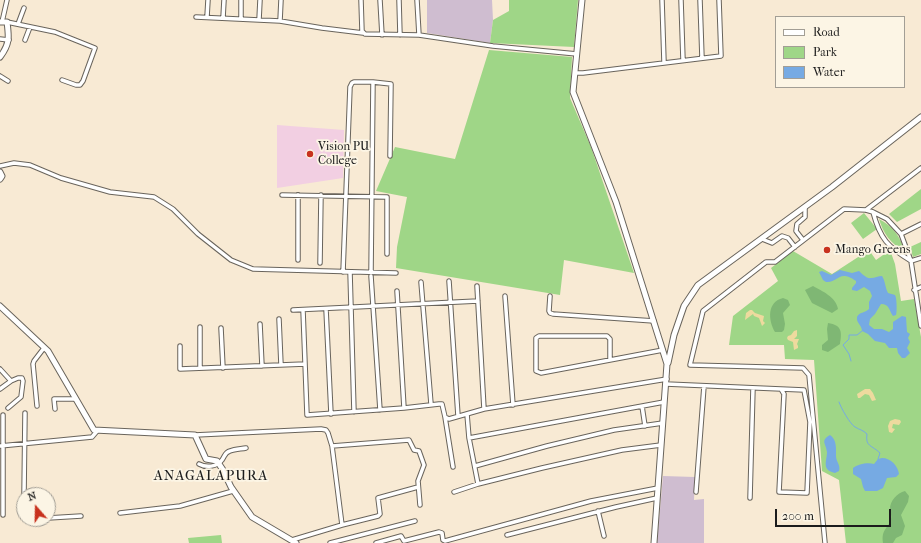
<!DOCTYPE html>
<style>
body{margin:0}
#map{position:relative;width:921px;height:543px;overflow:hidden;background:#f8ead4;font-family:"IM FELL French Canon",serif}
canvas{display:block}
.legend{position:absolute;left:775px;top:16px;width:130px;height:72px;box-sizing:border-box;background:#fcf5e5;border:1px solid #a29e95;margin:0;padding:5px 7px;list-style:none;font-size:12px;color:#1c1c1c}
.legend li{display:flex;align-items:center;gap:8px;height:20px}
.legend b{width:20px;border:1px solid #a29e95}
.north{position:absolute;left:16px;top:487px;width:40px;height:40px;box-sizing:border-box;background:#fcf5e5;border:1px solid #a29e95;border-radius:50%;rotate:340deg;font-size:11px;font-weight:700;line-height:16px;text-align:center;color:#1c1c1c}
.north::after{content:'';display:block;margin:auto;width:14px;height:18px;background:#c8321e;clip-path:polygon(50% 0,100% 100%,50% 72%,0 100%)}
.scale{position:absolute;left:775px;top:509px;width:116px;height:18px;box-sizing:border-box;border:2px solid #1c1c1c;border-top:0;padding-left:5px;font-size:12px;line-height:14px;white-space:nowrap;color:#1c1c1c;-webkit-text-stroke:3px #fcf5e5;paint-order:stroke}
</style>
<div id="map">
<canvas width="921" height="543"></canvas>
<ul class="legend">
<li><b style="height:5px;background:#fff"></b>Road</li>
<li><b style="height:11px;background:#9fd687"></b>Park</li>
<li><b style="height:11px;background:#76aae3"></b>Water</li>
</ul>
<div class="north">N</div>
<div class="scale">200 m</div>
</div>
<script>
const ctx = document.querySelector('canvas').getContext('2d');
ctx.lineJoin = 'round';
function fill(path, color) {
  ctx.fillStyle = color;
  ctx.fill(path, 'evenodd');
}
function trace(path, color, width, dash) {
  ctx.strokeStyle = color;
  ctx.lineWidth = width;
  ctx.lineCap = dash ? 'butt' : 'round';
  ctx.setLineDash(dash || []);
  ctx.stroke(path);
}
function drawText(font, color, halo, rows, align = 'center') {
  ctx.font = font + ' "IM FELL French Canon",serif';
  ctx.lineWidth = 3.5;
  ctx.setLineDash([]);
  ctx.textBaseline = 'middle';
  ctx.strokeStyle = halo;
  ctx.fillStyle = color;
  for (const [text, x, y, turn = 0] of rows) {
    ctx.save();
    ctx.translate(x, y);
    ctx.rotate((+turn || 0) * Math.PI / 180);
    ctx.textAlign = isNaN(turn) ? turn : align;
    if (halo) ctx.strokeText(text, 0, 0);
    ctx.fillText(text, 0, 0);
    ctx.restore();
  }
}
fill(new Path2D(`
 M277 125 344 130 343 178 277 188Z`), '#f2cfe2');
fill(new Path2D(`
 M427 0H492L493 20 490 43 427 33Z
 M663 476 695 477 694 500 704 499V543H657Z`), '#cfbdd0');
fill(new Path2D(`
 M509 0H578L574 47 490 43 493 20 509 11Z
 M489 50 572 57 570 98 591 147 634 273 564 260 560 295 396 268 397 247 407 197 376 191 395 147 455 159Z
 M921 189V209L897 222 889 214Z
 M864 213 877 229 863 239 851 223Z
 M879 219C892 226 901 236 904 251 891 244 883 233 879 219Z
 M921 242V254L913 257 910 247Z
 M869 250 876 260 890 250 895 264 901 301 914 299 921 337V543H846L839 480 822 471 814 360 785 359 784 345H729L733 316 778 281 771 268 793 251 832 274Z
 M221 535 222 543H189L188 538Z`), '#9fd687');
fill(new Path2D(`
 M813 286C822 291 836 297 838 309L832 313 812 303 805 290Z
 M783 298 788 300 790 305 783 313 785 324 784 330 782 332H775C768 320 767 302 783 298Z
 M828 323C842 325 842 332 840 344L828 352 822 350V345L828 340 827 329Z
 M905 491 909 496 908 502 901 515 905 526 902 535 896 538 893 543H883C881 529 888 529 891 519 892 516 890 512 890 509 890 501 897 493 905 491Z`), '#7fb774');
fill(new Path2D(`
 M750 310H752L755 313 764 316 763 321 765 323 762 326 759 318 754 316 753 314 745 320 746 313Z
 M797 330V336L794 339H799L797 344 798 346V348L794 350 793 342 788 340 787 338 788 336 791 335 794 331Z
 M865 389H870L873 393 876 400 872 401 869 395 865 394 860 398H858L857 394Z
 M895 419 900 420 901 422 899 425 893 424 892 428 895 429 892 433 889 432 888 426 890 421Z`), '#eeda9e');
fill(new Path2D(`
 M840 270 852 273 859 271C862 274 867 279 871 278 875 278 878 276 882 276 885 280 885 287 888 293 890 294 893 294 895 295 897 298 897 313 896 315L893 316C889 311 890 304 881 304L875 314 870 319 869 325 874 329H882L889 332 893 329V322L902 316 906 317 907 332 910 334 908 338 910 342 907 348 910 353 905 358H902L898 353 897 348H889L885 343 875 341 868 334 862 331C862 325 856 323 857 317 859 312 865 313 869 309V302L872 296 870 291 864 287 857 291 852 290V288L856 283V281C838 269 839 283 826 282L823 280 819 272 822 271 831 275Z
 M830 435C837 440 836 448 836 456 836 462 841 465 839 471L835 473C821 470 827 461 827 452 826 443 820 441 830 435Z
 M882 458C891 458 898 466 899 474L896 477 887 478 883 488 877 491H865L863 487 861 479 853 474V468C858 464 868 462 874 464L878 459Z`), '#76aae3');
trace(new Path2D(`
 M851 361 849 354 843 345 849 339V335H857L862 331
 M839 402C841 408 850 424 855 427 860 430 863 430 867 434 865 447 872 445 880 453L878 459`), '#76aae3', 1);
const street = new Path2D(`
 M361 0 362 31 365 34 419 35 493 46 577 54
 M380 0 382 35
 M399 0 400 35
 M417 0 419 35
 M662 0 664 62
 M681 0 683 60
 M700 0 702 58
 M196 17 280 21 322 28 363 33
 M207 17 208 0
 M223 18 224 0
 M241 19V0
 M259 20 260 0
 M280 21 281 0
 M2 22 7 0
 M7 22 55 32 95 48 83 81 80 85H76L62 80
 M18 24 24 8
 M0 39 9 40
 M25 40 30 27
 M575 73H583L721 56 719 0
 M0 76 8 81
 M373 82 391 84 390 156
 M0 166 14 163 30 165 61 178 110 192 154 197 173 209 198 234 231 260 253 269 396 273
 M282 195 387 197V254
 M866 210 921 168
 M873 212C880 239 888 247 911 261L921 258
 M901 234 921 224
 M762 239 772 243 782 236 788 238 795 247
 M803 240 796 231 797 224 805 217V207
 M298 260V195
 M320 263 321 195
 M343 272 350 87 352 83 354 82H373L371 272
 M350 272 354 412
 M371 276 380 410
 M449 281 458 416
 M421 282 431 404
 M477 286 484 409
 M914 290 921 287
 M397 291 404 408
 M505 296 513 405
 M550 296 549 311 550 313 553 314 654 321
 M326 309 331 414
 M293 310 478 301
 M303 310 307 415 404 408 439 404H442L445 417 449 419 484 409 667 379
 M279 319 281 365
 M260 324 262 366
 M200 327V368
 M221 328 223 368
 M180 346V369L305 364
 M610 360V339L607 336H539L536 338V371L541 373 663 350
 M0 369 11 381 0 389
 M666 384 781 389 784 394 779 492 807 493 810 422 804 390 781 389
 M37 406 33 364 34 361 44 348
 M642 406 645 426
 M8 408 21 397 23 381 22 378H18L11 381
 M55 409 54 399H76
 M467 414 469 438 478 484
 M3 415V515
 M445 417 453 467
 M195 435 321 429 326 430 328 433 332 446 342 525
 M469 438 664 402
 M0 446 92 437 98 430
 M332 446 409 440 414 450 419 451 424 465 418 481 420 505
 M199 464C206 468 217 467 222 460 225 456 225 452 230 451 235 449 241 449 246 448
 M475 466 547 446 614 430 663 423
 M454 492 478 484 542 468 622 450 661 445
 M696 492 704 386
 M24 495 25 413
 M750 498 753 388
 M598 511 604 536
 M120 513 180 506 233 491
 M48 518 81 516
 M27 519H39
 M507 535 616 507 657 498
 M292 540 342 525 378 516 380 514 378 498 418 487
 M330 543 415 521
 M376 543 401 536 404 541 439 532 442 533 443 540 445 541 591 501 658 488
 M825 543 809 375 803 368 690 365 703 311 766 262H775L844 209 866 210 873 212 887 219 901 234 911 261 921 326`);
const secondary = new Path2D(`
 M582 0 573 92 616 202 667 364 654 543
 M0 22H7C9 37 10 44 0 57
 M0 172 2 176 0 179
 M0 306 48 351 94 430 195 435 206 459 217 461 223 470 231 487 252 517 296 543
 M668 363 674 335 684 306 698 285 832 187 921 117`);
trace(street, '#69645c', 5.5);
trace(secondary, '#69645c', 7);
trace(street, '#fff', 3.5);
trace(secondary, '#fff', 5);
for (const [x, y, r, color] of [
 [310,154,4,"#c8321e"],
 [827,250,4,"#c8321e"]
]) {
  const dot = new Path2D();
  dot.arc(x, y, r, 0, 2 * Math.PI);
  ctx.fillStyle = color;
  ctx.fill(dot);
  trace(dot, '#fcf5e5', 1.5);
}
drawText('12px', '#1c1c1c', '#fcf5e5', [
 ["Vision PU",318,147],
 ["College",318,161],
 ["Mango Greens",835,250]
], 'left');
ctx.letterSpacing = '1px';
drawText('14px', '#1c1c1c', '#fcf5e5', [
 ["ANAGALAPURA",211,477]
]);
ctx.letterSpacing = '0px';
</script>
